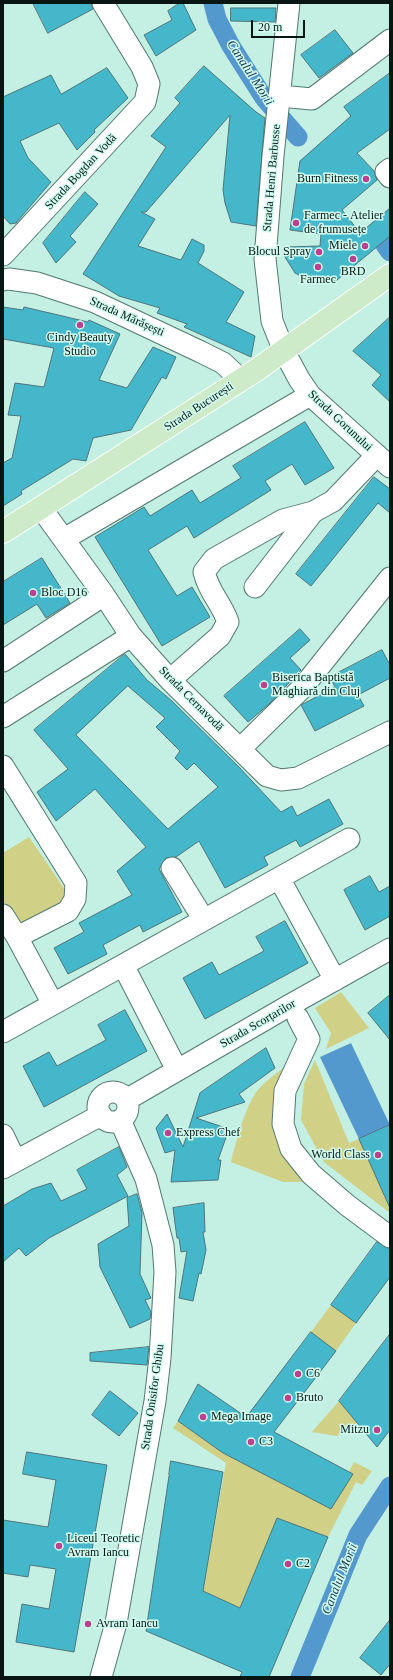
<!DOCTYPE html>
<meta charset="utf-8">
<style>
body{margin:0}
#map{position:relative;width:393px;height:1680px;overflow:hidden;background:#c4efe3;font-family:"Times New Roman",serif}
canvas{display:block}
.frame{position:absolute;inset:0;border:4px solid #071613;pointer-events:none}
.scale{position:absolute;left:251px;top:20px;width:54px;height:18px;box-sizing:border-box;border:2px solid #071613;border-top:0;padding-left:5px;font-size:12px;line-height:14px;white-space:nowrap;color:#071613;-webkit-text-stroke:3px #d1fcf0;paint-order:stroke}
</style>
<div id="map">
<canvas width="393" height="1680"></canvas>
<div class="frame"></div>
<div class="scale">20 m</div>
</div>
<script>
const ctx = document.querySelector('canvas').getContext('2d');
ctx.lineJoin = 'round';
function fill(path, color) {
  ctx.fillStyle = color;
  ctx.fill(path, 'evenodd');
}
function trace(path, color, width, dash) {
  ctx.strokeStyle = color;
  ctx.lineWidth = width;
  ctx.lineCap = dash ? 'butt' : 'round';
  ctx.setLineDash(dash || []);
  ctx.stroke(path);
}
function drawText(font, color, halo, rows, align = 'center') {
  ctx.font = font + ' "Times New Roman",serif';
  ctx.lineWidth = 3;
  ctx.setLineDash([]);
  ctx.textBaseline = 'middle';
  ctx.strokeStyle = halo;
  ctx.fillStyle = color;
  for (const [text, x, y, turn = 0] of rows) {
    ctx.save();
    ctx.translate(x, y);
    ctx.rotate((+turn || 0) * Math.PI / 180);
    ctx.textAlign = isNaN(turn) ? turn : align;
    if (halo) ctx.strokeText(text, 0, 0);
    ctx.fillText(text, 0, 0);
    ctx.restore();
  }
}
fill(new Path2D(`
 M29 837 70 897 18 926 3 900V853Z
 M341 992 369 1028 326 1049 331 1033 315 1008Z
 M315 1060 349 1143 359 1139 390 1197V1213L324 1162 301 1120 304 1084Z
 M288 1065 285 1153 302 1182H283L231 1162C236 1142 242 1118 252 1099 259 1085 275 1074 288 1065Z
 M331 1305 356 1323 336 1351 311 1332Z
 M339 1401 357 1423 337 1436 312 1432Z
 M178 1421 223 1453 349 1472 354 1462 372 1471 362 1485 356 1482 328 1537 277 1519 240 1608 203 1591 226 1463 173 1428Z`), '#d0d086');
fill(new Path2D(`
 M351 1043 390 1125 359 1139 320 1057Z`), '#5499cd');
trace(new Path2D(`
 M213 3 217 19 231 46 264 98 298 137
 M385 245 390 252
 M300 1677 358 1535 390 1486`), '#5499cd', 19);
const building = new Path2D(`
 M33 3H91L93 9 48 33Z
 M180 3H183L196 30 156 56 144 35 172 20 168 11Z
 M231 8H276L275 22 231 21Z
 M335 30 353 53 319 78 301 55Z
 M204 66 256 112 265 118 256 226 231 222 225 203 223 190 230 115 146 212H141L155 219 138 246 181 260 192 239 204 245V251L198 263 244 292 226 322 255 336 251 357 184 327 187 324 157 313 160 308 119 296 83 274 166 147 151 136 180 103 175 98Z
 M107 68 128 98 94 130 95 132 77 150 59 123 20 141 28 158 51 182 16 223 10 224 3 216V97L51 75 61 94Z
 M390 73V129L357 153 374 171 377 180 342 210 360 233 390 208V236L337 280 312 282 295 273 285 257 287 247 320 246 321 234 290 230 300 161 351 116 344 107Z
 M85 192 98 204 70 236 76 242 56 263 43 243Z
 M3 307 23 310 24 307 88 322 89 320 120 334 99 380 127 388 153 347 176 357 166 379 162 377 131 430 93 438 86 461 73 459 21 491 22 494 3 506V463L12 458 21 416 8 415 15 383 44 387 54 348 3 339Z
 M390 317V402L372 385 381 375 353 351Z
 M305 422 334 468 305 485 292 464 265 481 271 490 194 538 187 526 148 550 177 596 192 587 210 617 162 646 95 537 144 507 150 516 192 490 200 503 241 478 233 466Z
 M374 477 390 489V513L378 503 311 586 296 574Z
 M42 558 70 603 46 618 37 604 3 625V582Z
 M300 629 310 640 290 658 301 670 269 704 248 722 224 696Z
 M382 650 390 665V678L358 695 364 706 315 731 301 705 335 687 330 677Z
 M125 654 147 680 172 701 238 766 281 812 292 806 297 816 329 799 343 824 300 847 296 840 264 857 268 865 225 888 199 841 176 857 166 858 159 869 182 912 143 932 140 925 103 945 107 954 68 974 54 948 84 932 79 923 132 895 117 871 146 847 95 789 56 821 37 792 68 769 34 730ZM128 686 165 718 156 727 180 751 175 758 187 770 194 763 218 787 168 829 76 735Z
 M370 876 379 892 390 886V916L365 930 344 890Z
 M285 921 308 963 205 1019 183 978 212 962 219 975 264 951 256 937Z
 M390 995V1040L368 1013Z
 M125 1010 147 1051 44 1107 23 1066 49 1052 57 1066 106 1040 98 1025Z
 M266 1048 275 1068 239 1094 245 1102 196 1118 229 1129 218 1160H221L218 1180 171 1182 175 1150 165 1153 156 1128 167 1114 183 1147 200 1093Z
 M390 1125V1208L359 1139Z
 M119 1147 127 1167 117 1175 128 1196 49 1238 26 1256 19 1248 3 1262V1206L32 1189 51 1183 61 1201 87 1189 77 1170Z
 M137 1194 142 1212 140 1274 151 1298 145 1300 151 1312 150 1319 130 1328 100 1267 98 1244 129 1226 127 1198Z
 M204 1203 205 1232H203L206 1250 201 1274 199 1273 193 1301 179 1298 187 1251 181 1252 179 1238H177L173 1208Z
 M377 1242 390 1249V1277L356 1323 331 1305Z
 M311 1332 336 1351 274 1432 353 1474 331 1509 223 1453 178 1421 198 1384 246 1417Z
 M390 1334V1430L377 1447 339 1401Z
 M149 1347 147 1365 90 1361V1353Z
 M110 1391 138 1413 119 1436 92 1415Z
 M27 1452 107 1465 74 1652 16 1642 22 1604 49 1609 56 1569 30 1565 28 1577 3 1573V1520L48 1527 56 1480 23 1474Z
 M171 1461 223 1472 203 1591 240 1608 277 1518 328 1537 269 1677H240L242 1672 146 1631 169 1476H170L169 1475Z
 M390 1620V1664L381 1675 360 1658Z`);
fill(building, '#44b8ca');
trace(building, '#4c757c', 1);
const minor = new Path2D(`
 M289 3 273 156 265 259 272 321 284 351 299 379 310 395 390 467
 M280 96 312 99 390 40
 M390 169 386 172 390 177
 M3 255 145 102 149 84 142 67 103 3
 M3 280 9 279 37 283 95 302 201 352 223 363 241 380
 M41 508 104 595 131 636 170 680 267 776 281 780 298 778 390 732
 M64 539 310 395
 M255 587 313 512
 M3 661 104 595
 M170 680 220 636 228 622C221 602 209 593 204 572L214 559 283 520 313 512 333 501 377 455
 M3 717 131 636
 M240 749 303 687 390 578
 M3 766 76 883 75 899 68 911 17 937
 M172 868 204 920
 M279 878 335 980
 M3 915 17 937 53 1004
 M123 965 177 1070
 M298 1018 309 1039 285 1091 283 1124 291 1149 311 1174 347 1205 390 1237
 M3 1032 349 839
 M98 1107a15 15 0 1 1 30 0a15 15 0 1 1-30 0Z
 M126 1100 290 1005 390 949
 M3 1135 15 1160
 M3 1168 101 1115
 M101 1677 116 1623 155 1401 160 1358 165 1272 163 1245 146 1179 120 1120`);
const major = new Path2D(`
 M3 532 255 371 390 275`);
trace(minor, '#52796f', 23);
trace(major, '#fff', 24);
trace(minor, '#fff', 21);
trace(major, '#cdebc9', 22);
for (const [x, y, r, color] of [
 [366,179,4,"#bc4090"],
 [296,223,4,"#bc4090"],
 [365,246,4,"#bc4090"],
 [319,252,4,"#bc4090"],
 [353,259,4,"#bc4090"],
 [318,267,4,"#bc4090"],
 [80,325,4,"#bc4090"],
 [33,593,4,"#bc4090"],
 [264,685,4,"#bc4090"],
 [168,1133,4,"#bc4090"],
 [378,1155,4,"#bc4090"],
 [298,1374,4,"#bc4090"],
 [288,1398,4,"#bc4090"],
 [203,1417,4,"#bc4090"],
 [377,1430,4,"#bc4090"],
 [251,1442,4,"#bc4090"],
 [59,1546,4,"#bc4090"],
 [288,1564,4,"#bc4090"],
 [88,1624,4,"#bc4090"]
]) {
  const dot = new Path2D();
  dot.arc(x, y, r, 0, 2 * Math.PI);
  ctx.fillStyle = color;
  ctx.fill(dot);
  trace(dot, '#d1fcf0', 1.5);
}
drawText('12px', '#071613', '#d1fcf0', [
 ["Strada Bogdan Vodă",81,172,-47],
 ["Strada Henri Barbusse",272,178,-85],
 ["Strada Mărășești",127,317,24],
 ["Strada București",199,407,-33],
 ["Strada Gorunului",340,421,43],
 ["Strada Cernavodă",191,699,45],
 ["Strada Scorțarilor",258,1024,-30],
 ["Strada Onisifor Ghibu",153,1397,-82]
]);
drawText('12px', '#071613', '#d1fcf0', [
 ["Burn Fitness",358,179,"right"],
 ["Farmec - Atelier",304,216],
 ["de frumusețe",304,230],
 ["Miele",357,246,"right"],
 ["Blocul Spray",311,252,"right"],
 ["BRD",353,272,"center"],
 ["Farmec",318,280,"center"],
 ["Cindy Beauty",80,338,"center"],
 ["Studio",80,352,"center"],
 ["Bloc D16",41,593],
 ["Biserica Baptistă",272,678],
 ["Maghiară din Cluj",272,692],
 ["Express Chef",176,1133],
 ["World Class",370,1155,"right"],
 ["C6",306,1374],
 ["Bruto",296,1398],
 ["Mega Image",211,1417],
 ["Mitzu",369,1430,"right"],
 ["C3",259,1442],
 ["Liceul Teoretic",67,1539],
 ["Avram Iancu",67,1553],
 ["C2",296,1564],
 ["Avram Iancu",96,1624]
], 'left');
drawText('italic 13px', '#16344b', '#d1fcf0', [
 ["Canalul Morii",250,73,57],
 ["Canalul Morii",340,1579,-68]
]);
</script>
